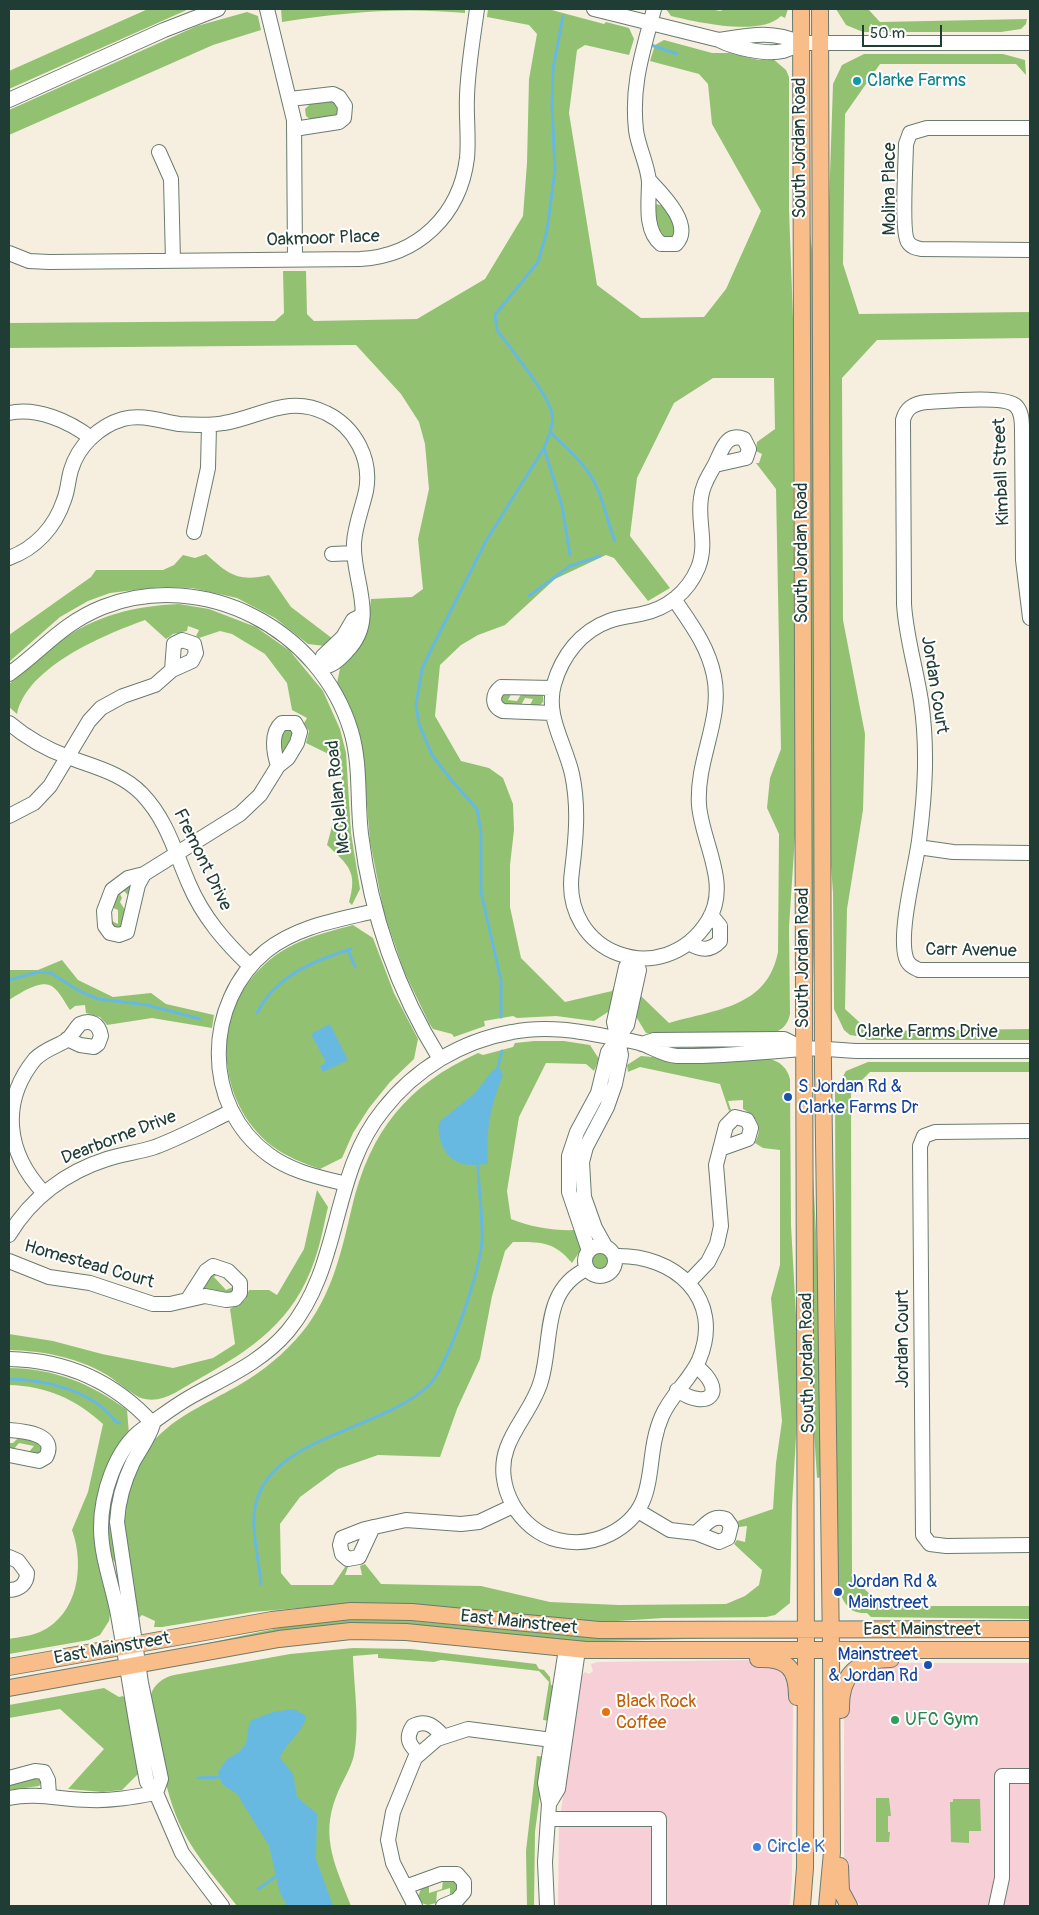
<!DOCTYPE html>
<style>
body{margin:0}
#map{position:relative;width:1039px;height:1915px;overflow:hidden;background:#f6efdf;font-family:Pangolin,sans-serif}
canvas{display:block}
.frame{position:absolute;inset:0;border:10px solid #1f3d34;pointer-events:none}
.scale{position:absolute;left:862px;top:25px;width:80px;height:22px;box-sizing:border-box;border:2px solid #1f3d34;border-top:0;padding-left:6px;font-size:15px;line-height:18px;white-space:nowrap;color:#1f3d34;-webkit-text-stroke:4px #fff;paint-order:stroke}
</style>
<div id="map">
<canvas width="1039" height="1915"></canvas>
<div class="frame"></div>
<div class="scale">50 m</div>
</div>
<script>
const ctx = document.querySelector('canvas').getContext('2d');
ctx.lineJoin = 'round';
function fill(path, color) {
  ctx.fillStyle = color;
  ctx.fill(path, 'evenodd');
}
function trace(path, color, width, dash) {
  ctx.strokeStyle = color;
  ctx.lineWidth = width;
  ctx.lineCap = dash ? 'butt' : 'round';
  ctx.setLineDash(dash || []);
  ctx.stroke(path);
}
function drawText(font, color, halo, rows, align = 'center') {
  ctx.font = font + ' Pangolin,sans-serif';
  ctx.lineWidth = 4;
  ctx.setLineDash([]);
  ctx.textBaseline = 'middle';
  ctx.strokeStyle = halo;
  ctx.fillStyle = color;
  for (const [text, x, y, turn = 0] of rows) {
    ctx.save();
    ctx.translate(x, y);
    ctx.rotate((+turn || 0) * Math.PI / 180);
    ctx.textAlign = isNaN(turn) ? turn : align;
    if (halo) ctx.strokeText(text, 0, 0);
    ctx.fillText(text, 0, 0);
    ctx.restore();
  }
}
fill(new Path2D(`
 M752 1660 775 1666 790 1676 793 1701 792 1879 790 1903 787 1906H558L559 1824 581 1677 585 1672 589 1674 593 1671 591 1664 598 1662Z
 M882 1663H1030V1906H863L849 1896 844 1880V1706L852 1677Z`), '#f6cfd7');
fill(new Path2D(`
 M148 9H189L9 89V71Z
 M281 9H465V13C403 7 344 12 282 22Z
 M488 9H548L604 24 606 22 629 28 634 39 629 55 585 45 577 50 569 113 597 285 641 318 704 317 726 289 761 211 712 124 708 84 699 74 650 61 655 45 664 40 712 53H729L759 60 772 58 786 70 789 77V210L793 318 795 836 789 927 790 1014C787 1028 779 1032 765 1035L680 1036 646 1033 635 1015 643 982 641 996 669 1023C716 1009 767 1008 778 952L779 834 767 808 770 778 781 749 776 489 756 463H759L762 454 756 451 757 442 775 429 774 378H713L674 403 637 478 630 536 670 588 648 601 614 558 606 555 555 579 505 625 478 635 461 645 440 665 435 716 461 761 489 768 503 778 513 804 514 830 510 865V907L521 958 565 1002 612 991 619 974 611 1010 594 1021 556 1016 517 1018 513 1016 484 1021 485 1026 454 1037 452 1034 433 1029 429 1023 404 971 384 913 370 841 362 746 353 714 337 683 341 664 364 635 368 624 371 599 412 597 423 589 418 539 429 489 425 444 419 422 401 394 356 345 9 348V323L275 321 284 313 283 271H306L307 314 314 321 417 319 485 279 523 216 527 163 529 79 537 34 529 25 487 17Z
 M666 9H710L720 11 725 9H788L785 18 781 16C761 37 696 22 671 16Z
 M836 9H868L880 22 1027 19 1026 24 1021 29 1001 32H863L846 25Z
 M247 12 258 16 261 30 213 45 9 135V110L197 26Z
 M864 54H1003L1025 60 1026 75 1016 64H880L845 114 843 264 859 314 1030 312V338L877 340 842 378 843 620 865 734 863 810 847 909 845 1009 869 1031 1030 1029V1040H867L863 1037 850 1035 844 1030 834 1009 833 893 830 852 828 235 833 84 842 65Z
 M807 80H810L809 227 814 265 815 1011 810 869Z
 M327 101 334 102 339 109 338 116 311 120 306 116 305 109 310 104Z
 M656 204 664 206 677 228 675 236 669 240 659 234 654 210Z
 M206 554C229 575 238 582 269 575L291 607 333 639 325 646 308 644 275 618 237 598 192 588 160 587 110 593 88 601 60 617 9 662V635L91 577 96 570H163L174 565 183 555 195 558Z
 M179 604 209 609 256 627 290 651 323 691 340 729 346 753 351 833 360 889 352 905 349 902C358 871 348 865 327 845L342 789 341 760 306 743 309 731 304 723 307 718 292 710 287 683 265 654 232 634 220 631 199 638 196 636 199 630 188 626 187 631 173 634 166 639 145 620C103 635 27 667 17 714L9 707V684C26 671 42 655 59 642 95 615 135 606 179 604Z
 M513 691 508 700 517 701 523 691 538 693 543 696V702L538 707H529L533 699 525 698 520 707 502 704 499 695 502 692Z
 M289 727 295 732 283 756 280 750 281 731Z
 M131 884 129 896 124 891 120 894 122 898 120 902 127 913 125 928 115 930 110 920 118 924V910L109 906 116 892Z
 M353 925 373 938 394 993 418 1039 414 1059 390 1082 369 1108 353 1133 342 1158 320 1169C303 1163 287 1157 272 1146 216 1102 210 1014 264 965 289 941 320 934 353 925Z
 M62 960 78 980 113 997 151 993 166 1004 214 1015 212 1028 152 1018 107 1025 100 1017 86 1013 85 1005 75 1006 70 1010C65 1003 60 992 53 987 42 978 19 994 9 1000V970H38Z
 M534 1041H564L590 1045 599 1059 594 1071 586 1064 546 1063 519 1117 507 1191 511 1219C530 1227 555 1231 576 1230L582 1248 572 1263C554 1241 540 1242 513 1242L505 1251 492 1296 480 1359 457 1409 440 1457 378 1455 338 1469 300 1497 280 1524 281 1573 291 1585H333L345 1567H348L345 1575H362L360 1566 365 1564 381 1584 481 1586 550 1602 619 1605 726 1604 745 1596 759 1585 762 1570 734 1544 737 1540 745 1542 747 1526 739 1527 738 1521 773 1509 776 1463 782 1421 771 1298 780 1265V1150L763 1148 755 1143C763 1128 758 1117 743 1109V1100L728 1101 731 1110 729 1111 720 1084 640 1067 628 1072 627 1065 641 1056 674 1059H769C780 1061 787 1068 790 1079L791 1225 797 1334V1419L792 1506 790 1603 775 1615 766 1617 664 1618 601 1622 334 1605 253 1612 162 1627H154L155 1621 142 1615 139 1618 137 1616C133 1594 121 1556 121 1535 121 1525 124 1514 126 1505 127 1498 127 1489 129 1482 155 1419 196 1412 249 1379 271 1365 291 1347 307 1326 333 1291 342 1249 352 1207 370 1131 407 1085 478 1053L483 1055 513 1047 515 1043Z
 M868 1062H1030V1072H870L851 1091 852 1577 879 1603 932 1606H1030V1619L871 1617 867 1613C848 1614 845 1603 837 1588L835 1091 846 1071Z
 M811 1146C819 1256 820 1367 822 1477L817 1478 812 1400Z
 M317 1190 328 1207C324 1224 321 1242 315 1259 294 1322 252 1349 197 1380 180 1389 162 1405 141 1398 135 1396 115 1380 107 1375 77 1357 43 1351 9 1350V1334L53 1341 102 1354 173 1368 213 1358 235 1344 230 1309 245 1300 249 1290H269L277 1295 304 1249Z
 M589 1260a11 11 0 1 1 22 0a11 11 0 1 1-22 0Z
 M214 1272H220L214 1277 226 1290 235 1286 233 1292 228 1295 200 1290Z
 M9 1368C53 1368 92 1384 127 1410L129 1434 107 1473 105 1582 110 1614 109 1621 100 1635 89 1640 9 1654V1639C18 1637 31 1636 40 1632 78 1615 85 1566 72 1530L88 1492 103 1424C76 1399 46 1386 9 1385Z
 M20 1436 41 1442 43 1450 38 1456 28 1453 34 1446 19 1443 13 1450H9V1443H13Z
 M111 1508 113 1509 123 1607 115 1563 106 1547 108 1509Z
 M342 1618H385L570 1636 767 1637 565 1642 457 1630 166 1652 293 1625Z
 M353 1648 411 1649 536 1664 539 1669 544 1670 550 1677 551 1685 555 1686 550 1721 543 1720 549 1682 539 1671 441 1660 434 1662 378 1658V1654L353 1656C354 1688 360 1724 354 1755 351 1769 341 1783 336 1797 320 1838 336 1867 351 1906H237C218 1881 196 1857 182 1829 162 1788 158 1739 151 1695 153 1685 164 1677 174 1675L290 1654Z
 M104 1688 119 1697 123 1696 126 1701 140 1772 122 1790 102 1792 68 1789 104 1749 60 1709 9 1718V1705Z
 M537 1756 545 1757 535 1832 534 1906H527L526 1851Z
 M40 1777 42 1782 39 1786 9 1790V1783Z
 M876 1798H889L891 1816H888V1832H890L889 1842H876Z
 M953 1799H980L981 1831H969V1843L951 1842 950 1802H953Z
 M443 1879 457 1880 458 1891 450 1897V1888L437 1892 436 1903 428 1905 421 1903 418 1896 421 1889 429 1885V1893L442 1889Z`), '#92c271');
fill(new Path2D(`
 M330 1024 348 1060 323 1072 320 1066 326 1062 311 1034Z
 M500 1069 503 1075C490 1107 486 1130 488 1164 480 1164 470 1166 463 1164 444 1158 437 1140 439 1122L475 1093 493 1070Z
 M294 1709 306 1716C304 1732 286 1742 280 1758L293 1774 297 1797 317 1814 316 1859 333 1906H287L280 1893 269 1846 237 1794 222 1784 218 1772 227 1759 239 1752 246 1744 249 1724 252 1720 273 1712Z`), '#67b9e2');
trace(new Path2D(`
 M651 45 677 54
 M550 432C563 445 578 457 588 472 602 490 606 519 615 541
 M544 448 562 506 570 555
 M529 596 570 566 600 556
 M348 950 355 967
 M9 980 38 972 51 973 79 991 98 999 147 1005 200 1019
 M257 1013C276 976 313 961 351 949
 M501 1017V980L481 892V833L477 809 452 781 432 755 419 724 416 705 422 669 431 650 486 541 544 448C548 438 554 425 552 414 549 395 510 348 497 330L495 315 538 262 547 231 555 170 552 106 553 69 563 16
 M497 1071 502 1051
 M9 1379C47 1380 92 1390 116 1422L120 1423
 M261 1584C259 1561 251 1529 255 1508 266 1437 384 1430 429 1385 448 1366 481 1269 482 1241 483 1214 478 1188 478 1161
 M198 1778 222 1777
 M258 1889 278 1875`), '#67b9e2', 3);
const minor = new Path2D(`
 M267 9 294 120 295 259
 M594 9 719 40C734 48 766 55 783 51 790 49 796 46 801 43H1030
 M719 40C751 35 771 30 801 43
 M290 99 333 94 339 97 345 106 344 118 339 122 294 129
 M9 100 164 30 218 9
 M1030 128H927L910 133 906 144C906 159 901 232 908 242 911 247 916 248 921 249L1030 250
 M159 152 171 179 173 261
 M649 180C662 194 694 225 676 244H661C644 230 649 202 649 182 648 165 638 147 636 130 631 84 643 52 654 9
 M9 253 29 261 49 262 360 259C418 256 460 215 467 158 469 138 466 117 467 96 468 67 473 38 477 9
 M9 413C37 407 69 421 91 438
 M194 532 208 468 209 425
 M332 554 354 553
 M9 558C36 548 55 527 64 500 68 490 68 480 71 470 78 446 99 426 123 419 142 414 160 421 179 424 194 425 209 426 224 423 260 417 289 394 326 413 355 427 372 459 366 491 362 509 355 525 354 543 352 581 379 618 347 651 338 661 332 666 319 668L323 656 343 637 353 620 361 616
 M674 599C691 624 708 646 714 676 723 720 696 759 699 805 702 843 731 884 708 921 663 992 560 954 572 871 576 838 579 807 572 774 565 743 545 716 554 684 562 656 581 631 609 621 619 617 631 616 641 614 667 609 688 592 698 568 708 543 697 522 701 498 702 486 708 477 713 468 721 455 724 431 744 439L749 449 746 458 715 465
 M1030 618 1023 560 1022 429C1022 422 1022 412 1016 406 1006 395 944 401 927 402 914 403 906 408 903 420L904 604C906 637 916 668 921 701 928 749 925 794 919 841 915 870 898 933 906 958 908 965 913 967 919 970H1030
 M9 674C44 649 61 624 103 607 204 568 320 629 351 731 361 764 357 800 361 834 371 915 397 990 440 1059
 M552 713 503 711C491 706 492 694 501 687L553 688
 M9 723C27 738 46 749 68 757 94 767 122 773 142 794 167 820 175 852 189 884 203 917 225 942 250 966
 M9 816 34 803 50 786 89 721 101 708 123 696 155 685 172 670 192 661 196 653 194 644 182 640 174 644 172 670
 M918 847 953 852 1030 853
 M144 874 138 885 127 932 119 935 110 933 105 926 104 911 112 890 128 878 144 874 240 814 260 795 278 766 288 758 297 743 300 732 295 723H282C270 733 274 753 278 766
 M689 943C700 950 710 952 720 941V926L711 915
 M642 1044 654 1040 784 1039 804 1049
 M1030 1131 935 1132 924 1136 920 1146 923 1535 930 1544 946 1546 1030 1545
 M346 1184C319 1177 292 1172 269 1155 201 1106 204 1002 266 951 297 926 338 920 375 911
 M44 1193C6 1153 0 1102 35 1059 46 1048 59 1046 68 1039 72 1035 76 1028 80 1024 91 1019 99 1024 101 1036L98 1044 94 1047 80 1045 67 1039
 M9 1235C31 1198 66 1172 107 1159 123 1154 140 1152 155 1147 182 1137 207 1123 232 1111
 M585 1261a15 15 0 1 1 30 0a15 15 0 1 1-30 0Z
 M605 1246 595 1228 584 1197 582 1162 586 1147 607 1107 615 1084 621 1055 614 1022 626 967 633 958
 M589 1251 569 1192V1156L577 1132 598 1093 608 1052 627 1025 639 970 633 958
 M9 1261 49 1277 90 1283 153 1304H170L205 1296 226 1300 235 1299 240 1293V1283L228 1271 213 1266 206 1271 188 1299
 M587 1269C541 1290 553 1341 541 1381 534 1406 515 1425 507 1448 493 1486 520 1531 558 1540 575 1544 594 1542 610 1534 663 1507 642 1461 662 1416 671 1395 690 1380 699 1360 725 1298 674 1254 615 1256
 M688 1283 708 1262 717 1244 721 1226 716 1165 726 1126 735 1117 747 1120 751 1128 748 1139 720 1149
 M9 1359C66 1360 115 1382 153 1424
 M677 1390C709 1412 728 1391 696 1366
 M153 1424C149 1438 140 1449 133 1462 124 1481 118 1501 117 1522L141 1683 161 1779 156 1793
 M9 1430C24 1431 58 1434 46 1457L39 1461 9 1455
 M638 1511 670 1530 696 1533 719 1542 728 1538 731 1526 726 1519C712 1514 706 1525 696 1533
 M373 1527 359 1557 348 1559 342 1554 340 1545 342 1538 365 1529 406 1520 461 1524 479 1522 513 1506
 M9 1557 18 1561 27 1573C27 1584 19 1590 9 1590
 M419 1754C409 1745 405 1738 413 1726 426 1719 434 1726 443 1736
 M9 1778 35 1771 44 1772 48 1780 49 1795
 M9 1798C37 1792 62 1800 90 1800 112 1801 134 1797 156 1793
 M549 1804 558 1789 578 1650
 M548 1819H659V1906
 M405 1887 441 1874H457L464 1882V1892L457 1900 443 1906
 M222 1906 182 1853 156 1793 147 1782C136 1726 128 1670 118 1615 113 1587 101 1557 101 1528 101 1495 115 1449 143 1429 159 1418 174 1406 192 1396 226 1377 262 1362 288 1331 343 1265 330 1175 383 1110 415 1069 461 1041 512 1032 547 1025 580 1031 614 1038 623 1040 634 1041 643 1044 656 1049 663 1055 677 1056 719 1057 761 1052 802 1049 821 1047 842 1051 861 1051 917 1051 974 1051 1030 1051
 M415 1906 393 1863 388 1840 393 1812 415 1758 437 1739 468 1729 552 1740
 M547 1906 545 1862 549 1804 545 1783 566 1649
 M996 1906 1002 1878V1776H1030`);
const major = new Path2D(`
 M801 9 806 1649 805 1868 802 1906
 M820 9 823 1068 831 1649 832 1852 827 1906
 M758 1659C786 1658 797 1667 797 1697
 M9 1667 272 1620 351 1611 412 1612 599 1630 1030 1629
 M9 1688 279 1639 351 1631 406 1632 586 1650H1030
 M841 1710C840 1675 857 1659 891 1659
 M840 1866 841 1891 849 1906`);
trace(minor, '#6a7b70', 16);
trace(major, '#6a7b70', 18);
trace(minor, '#fff', 14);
trace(major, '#f8bd89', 16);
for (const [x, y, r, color] of [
 [857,81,5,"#0f9aa8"],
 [788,1097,5,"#1a4fb4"],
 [838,1592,5,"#1a4fb4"],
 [928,1665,5,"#1a4fb4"],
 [606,1712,5,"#e8710a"],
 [895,1720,5,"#2e9e5b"],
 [757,1847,5,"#3f7fe0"]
]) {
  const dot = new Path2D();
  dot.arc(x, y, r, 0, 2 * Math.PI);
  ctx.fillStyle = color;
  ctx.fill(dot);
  trace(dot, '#fff', 2);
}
drawText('18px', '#0d838f', '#fff', [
 ["Clarke Farms",867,81]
], 'left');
drawText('18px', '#1f3d34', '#fff', [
 ["South Jordan Road",800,148,-90],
 ["Molina Place",890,189,-90],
 ["Oakmoor Place",323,239,-2],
 ["Kimball Street",1002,472,-92],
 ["South Jordan Road",802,553,-90],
 ["Jordan Court",934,685,81],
 ["McClellan Road",339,797,-96],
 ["Fremont Drive",202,860,64],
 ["Carr Avenue",971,951,1],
 ["South Jordan Road",803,958,-90],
 ["Clarke Farms Drive",927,1032],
 ["Dearborne Drive",119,1138,-21],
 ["Homestead Court",89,1265,16],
 ["Jordan Court",903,1339,-90],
 ["South Jordan Road",808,1363,-91],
 ["East Mainstreet",519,1623,6],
 ["East Mainstreet",922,1630],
 ["East Mainstreet",112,1649,-10]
]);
drawText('18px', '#164399', '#fff', [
 ["S Jordan Rd &",798,1087],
 ["Clarke Farms Dr",798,1108],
 ["Jordan Rd &",848,1582],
 ["Mainstreet",848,1603],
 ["Mainstreet",918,1655,"right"],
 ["& Jordan Rd",918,1676,"right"]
], 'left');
drawText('18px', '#c56008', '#fff', [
 ["Black Rock",616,1702],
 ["Coffee",616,1723]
], 'left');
drawText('18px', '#27864d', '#fff', [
 ["UFC Gym",905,1720]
], 'left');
drawText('18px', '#366cbe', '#fff', [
 ["Circle K",767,1847]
], 'left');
</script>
